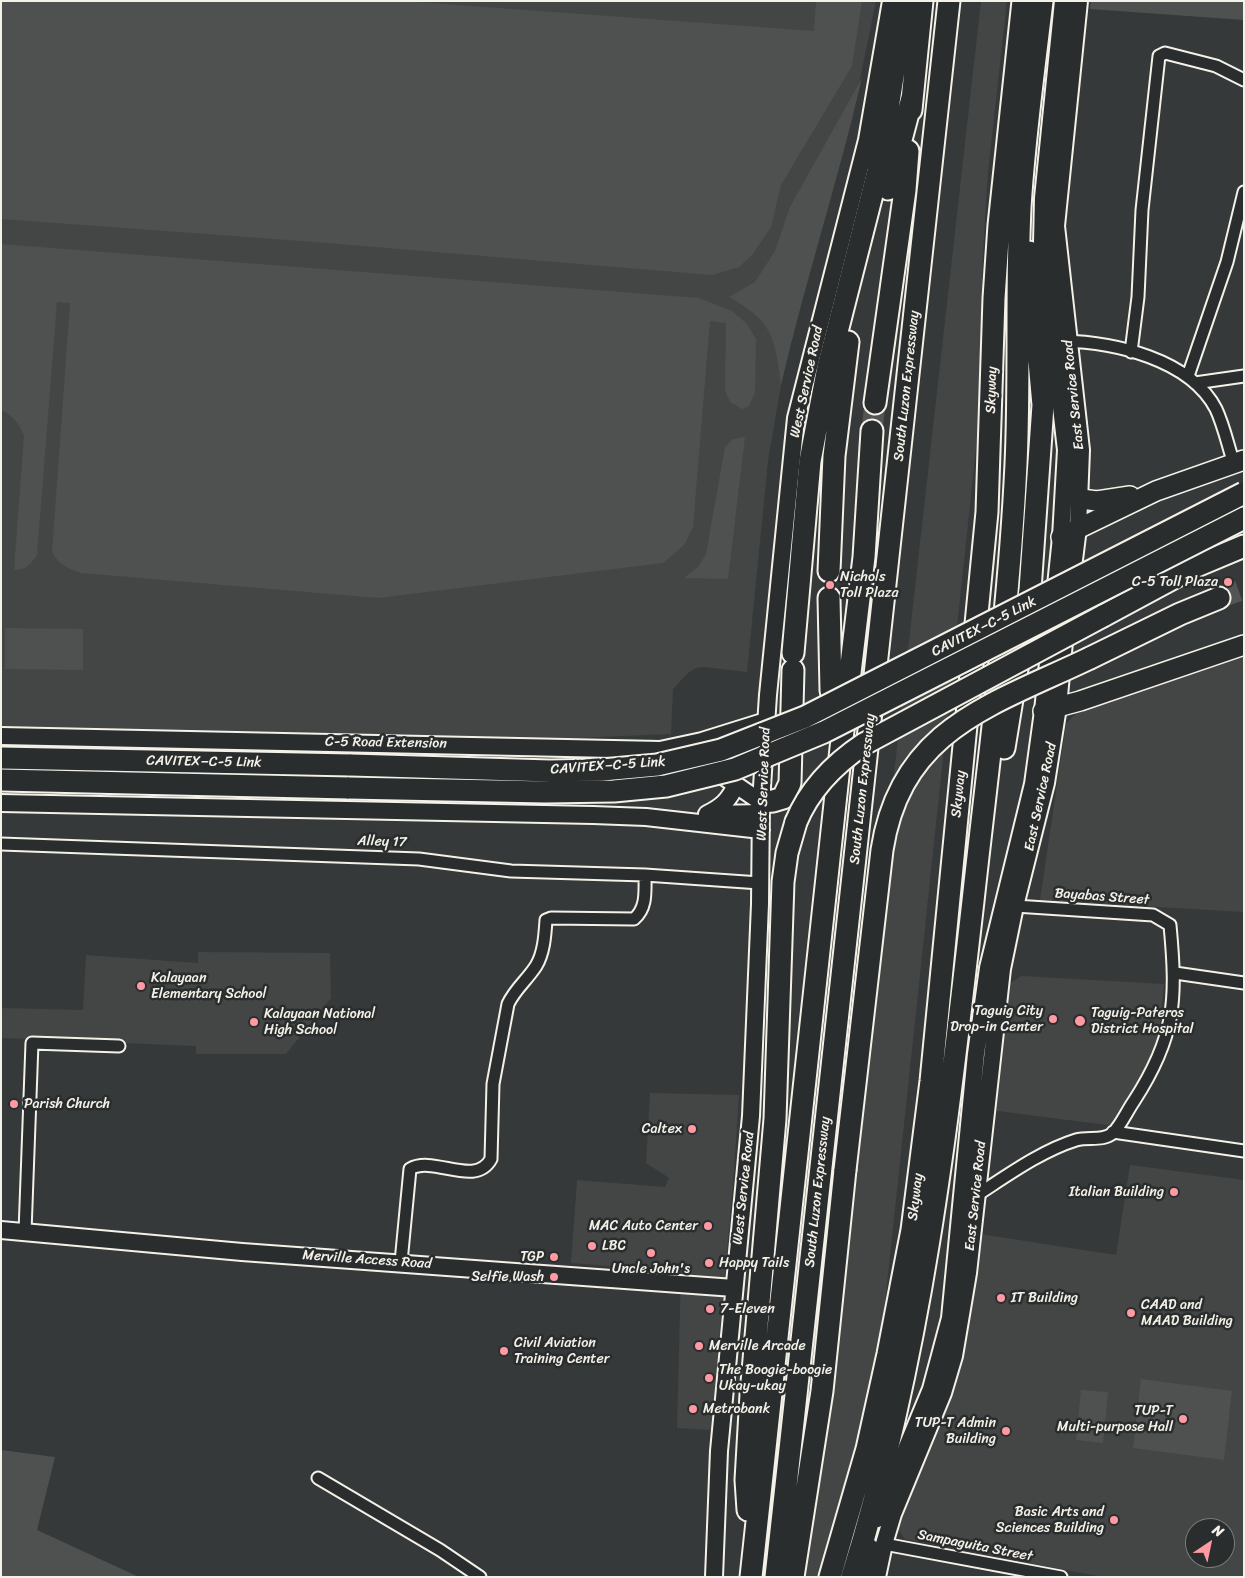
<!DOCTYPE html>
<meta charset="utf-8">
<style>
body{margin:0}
#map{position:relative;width:1245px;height:1578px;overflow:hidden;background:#363939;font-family:Sriracha,sans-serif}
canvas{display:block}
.frame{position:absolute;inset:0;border:2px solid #f4f1e8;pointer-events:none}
.north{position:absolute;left:1185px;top:1518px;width:50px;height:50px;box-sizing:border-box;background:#2a2d2e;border:1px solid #7b7b78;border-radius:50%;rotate:34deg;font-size:14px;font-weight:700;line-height:20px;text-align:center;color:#f4f1e8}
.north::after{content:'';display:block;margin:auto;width:18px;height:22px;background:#ff9aa2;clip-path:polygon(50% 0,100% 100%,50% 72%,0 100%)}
</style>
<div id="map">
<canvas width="1245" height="1578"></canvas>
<div class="frame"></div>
<div class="north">N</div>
</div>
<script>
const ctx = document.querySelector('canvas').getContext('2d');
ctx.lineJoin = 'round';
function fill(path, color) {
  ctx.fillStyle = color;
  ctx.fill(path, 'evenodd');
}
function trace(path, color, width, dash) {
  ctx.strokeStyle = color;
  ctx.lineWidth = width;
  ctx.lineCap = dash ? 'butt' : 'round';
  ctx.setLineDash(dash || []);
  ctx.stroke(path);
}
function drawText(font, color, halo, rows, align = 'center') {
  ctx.font = font + ' Sriracha,sans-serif';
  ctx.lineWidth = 5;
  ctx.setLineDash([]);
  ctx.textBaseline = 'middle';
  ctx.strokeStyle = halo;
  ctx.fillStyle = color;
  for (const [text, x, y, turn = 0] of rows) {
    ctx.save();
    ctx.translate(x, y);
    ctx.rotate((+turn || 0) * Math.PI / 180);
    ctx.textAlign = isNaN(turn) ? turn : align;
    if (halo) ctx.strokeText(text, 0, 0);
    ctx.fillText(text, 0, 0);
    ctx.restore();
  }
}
fill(new Path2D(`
 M1 1H876L852 119 801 302 781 385 768 461 747 672 704 667 696 668 688 673 673 689 671 734 553 739 1 732Z
 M981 1H1007L988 172 983 252 977 439 882 1331 854 1577H801L832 1325Z
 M1244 652V912L1040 900 1066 724 1081 708Z
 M198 952 330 953 331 998 286 1054H196V1046L1 1038V1008L83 1010 86 955 198 963Z
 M1021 976 1164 984 1157 1056 1114 1126 990 1110 1005 987Z
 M650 1093 739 1095 733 1184 711 1430 677 1428 681 1272 571 1263 577 1180 665 1187 669 1178 646 1163Z
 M1130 1165 1244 1180V1577H1102L905 1539 898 1529 959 1369 968 1330 980 1234 1116 1255ZM1195 1528H1225V1558H1195Z`), '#434645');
fill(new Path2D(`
 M1 1H403L814 31 816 1H862L852 66 781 185 771 227 752 255 739 267 712 275 315 242 1 219Z
 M1091 1H1244V20L1090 9Z
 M862 78C838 181 805 282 781 385 775 337 773 322 729 297L755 282 775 251 790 207Z
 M1 244 699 298 732 311 747 324 756 339 755 392 749 406 742 409 730 402 725 390 726 323 710 321 693 527 684 545 663 563 378 598 81 573C67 568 59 565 52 552L70 303 57 302 37 555C30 565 26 570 14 570L24 436C19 424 14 416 1 410Z
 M745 437 728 579 684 578 699 566 706 554 725 447 733 439Z
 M5 628 83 629V670L5 669Z
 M1141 1379 1232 1391 1224 1460 1133 1448Z
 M1081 1390 1108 1392 1103 1443 1076 1440Z
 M1 1450 55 1457 37 1530 139 1577H1Z`), '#4e514f');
trace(new Path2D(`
 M872 431 875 403
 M1219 598 1244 589`), '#525553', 21, [21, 11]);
const street = new Path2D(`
 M1062 341C1114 342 1190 359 1216 409 1224 426 1228 446 1234 464
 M1131 352 1138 297 1142 210 1159 56 1165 53 1216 66 1244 80
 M1188 376 1227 262 1244 192
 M1195 383 1244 376
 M1 844 419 859 511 871 645 875 760 883
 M1175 973 1244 983
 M1113 1132 1244 1151
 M977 1195C1008 1175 1041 1151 1076 1140 1088 1136 1102 1142 1113 1133 1121 1125 1127 1111 1134 1101 1176 1036 1177 1000 1170 925L1153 915 1015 906
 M25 1232 32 1043 119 1046
 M401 1262 410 1169C434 1155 475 1188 491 1159L493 1084 508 1004C515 989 527 980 536 966 544 953 545 935 546 920L551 918 634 919C647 908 645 892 645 875
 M318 1478 440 1550 480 1577
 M884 1544 1061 1577`);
const secondary = new Path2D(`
 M1 736 660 750 702 741 766 721
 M684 756 714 770 761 802
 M1 803 593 815 646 817 761 830
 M707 814C722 807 729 800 736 785
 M714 814 761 813
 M1 1230 242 1252 734 1288
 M877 1519 931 1389 950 1318 976 1054 988 968 1033 784 1043 711 1061 537 1066 450 1042 243 1043 198 1063 1
 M714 1577 719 1451 751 1116 760 904 761 802 768 695 796 418 867 140 891 1
 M864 1577 870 1547
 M877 1577 884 1544 893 1514 943 1393 954 1356 968 1273 1002 969 1015 906 1046 783 1058 707 1065 631 1078 528 1081 450 1056 226 1079 1`);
const primary = new Path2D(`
 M1081 499 1097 501 1130 496
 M1061 537 1156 491 1244 460
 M1043 711 1080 701 1244 645`);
const highway = new Path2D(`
 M911 110 922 1
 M888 189 912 98
 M875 403 905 190 908 151
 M829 571 834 456 848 342
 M829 598 831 690 837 719
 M1103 616 1194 567 1244 546
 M793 653 810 461 828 367 878 171 905 1
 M1090 658 1180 614 1219 598
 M1004 748 1030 590 1043 405 1029 252
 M1 758 351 765
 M1 780 349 788
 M761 802 773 801 783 798 790 783 793 670
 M748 1510 746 1480 751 1394 775 1119 783 882 787 853 796 822
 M751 1577 842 739 864 557 872 431
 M776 1577 949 1
 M793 1577 822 1391 845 1170
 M830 1577 867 1449 888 1354 912 1230 931 1081 987 512 994 298 999 225 1023 1
 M852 1577C921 1357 947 1129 973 901 989 756 1009 610 1016 464 1020 378 1016 293 1020 208 1024 139 1034 70 1042 1`);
trace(street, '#f4f1e8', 15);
trace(secondary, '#f4f1e8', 20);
trace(primary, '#f4f1e8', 22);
trace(highway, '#f4f1e8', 25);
trace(street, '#2a2d2e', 11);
trace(secondary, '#2a2d2e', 16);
trace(primary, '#2a2d2e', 19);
trace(highway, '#2a2d2e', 21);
const highwayBridge = new Path2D(`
 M351 765 550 771 602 770 657 765 721 750 805 717 1244 493
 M349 788 545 792 614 791 666 786 735 769 824 732 1244 518
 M796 822C810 788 834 764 864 744L1103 616
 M845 1170 882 850C901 728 992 705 1090 658`);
trace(highwayBridge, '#f4f1e8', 25, []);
trace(highwayBridge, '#2a2d2e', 21);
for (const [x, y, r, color] of [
 [1228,582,5,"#ff9aa2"],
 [830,585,5,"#ff9aa2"],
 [141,986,5,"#ff9aa2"],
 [1053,1019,5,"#ff9aa2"],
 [1080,1021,6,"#ff9aa2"],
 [254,1022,5,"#ff9aa2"],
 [14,1104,5,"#ff9aa2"],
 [692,1129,5,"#ff9aa2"],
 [1174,1192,5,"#ff9aa2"],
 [708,1226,5,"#ff9aa2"],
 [592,1246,5,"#ff9aa2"],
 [651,1253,5,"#ff9aa2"],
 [554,1257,5,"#ff9aa2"],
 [709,1263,5,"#ff9aa2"],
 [554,1277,5,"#ff9aa2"],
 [1001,1298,5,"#ff9aa2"],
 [710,1309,5,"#ff9aa2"],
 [1131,1313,5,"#ff9aa2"],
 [699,1346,5,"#ff9aa2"],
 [504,1351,5,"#ff9aa2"],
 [709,1378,5,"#ff9aa2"],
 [693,1409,5,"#ff9aa2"],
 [1183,1419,5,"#ff9aa2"],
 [1006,1431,5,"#ff9aa2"],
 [1114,1520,5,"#ff9aa2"]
]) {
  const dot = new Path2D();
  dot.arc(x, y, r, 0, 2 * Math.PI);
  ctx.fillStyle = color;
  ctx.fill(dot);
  trace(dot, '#2a2d2e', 2);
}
drawText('14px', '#f4f1e8', '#2a2d2e', [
 ["West Service Road",807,382,-78],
 ["South Luzon Expressway",907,386,-84],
 ["Skyway",992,390,-88],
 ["East Service Road",1074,395,-96],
 ["CAVITEX–C-5 Link",984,627,-27],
 ["C-5 Road Extension",386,743,1],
 ["CAVITEX–C-5 Link",204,762,1],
 ["CAVITEX–C-5 Link",608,766,-4],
 ["West Service Road",764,784,-88],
 ["South Luzon Expressway",863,789,-84],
 ["Skyway",959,794,-84],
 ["East Service Road",1041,797,-78],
 ["Alley 17",382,842,2],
 ["Bayabas Street",1102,897,4],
 ["West Service Road",744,1188,-84],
 ["South Luzon Expressway",818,1192,-84],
 ["East Service Road",976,1196,-84],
 ["Skyway",916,1197,-83],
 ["Merville Access Road",367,1260,4],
 ["Sampaguita Street",975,1546,11]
]);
drawText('14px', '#f4f1e8', '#2a2d2e', [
 ["Nichols",840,577],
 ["Toll Plaza",840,593],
 ["C-5 Toll Plaza",1218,582,"right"],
 ["Kalayaan",151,978],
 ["Elementary School",151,994],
 ["Taguig City",1043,1011,"right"],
 ["Drop-in Center",1043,1027,"right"],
 ["Taguig-Pateros",1091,1013],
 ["District Hospital",1091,1029],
 ["Kalayaan National",264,1014],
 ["High School",264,1030],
 ["Parish Church",24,1104],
 ["Caltex",682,1129,"right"],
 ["Italian Building",1164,1192,"right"],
 ["MAC Auto Center",698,1226,"right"],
 ["LBC",602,1246],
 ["TGP",544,1257,"right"],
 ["Happy Tails",719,1263],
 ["Uncle John's",651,1269,"center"],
 ["Selfie Wash",544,1277,"right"],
 ["IT Building",1011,1298],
 ["CAAD and",1141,1305],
 ["MAAD Building",1141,1321],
 ["7-Eleven",720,1309],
 ["Civil Aviation",514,1343],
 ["Training Center",514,1359],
 ["Merville Arcade",709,1346],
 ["The Boogie-boogie",719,1370],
 ["Ukay-ukay",719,1386],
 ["Metrobank",703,1409],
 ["TUP-T",1173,1411,"right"],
 ["Multi-purpose Hall",1173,1427,"right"],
 ["TUP-T Admin",996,1423,"right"],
 ["Building",996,1439,"right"],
 ["Basic Arts and",1104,1512,"right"],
 ["Sciences Building",1104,1528,"right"]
], 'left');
</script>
